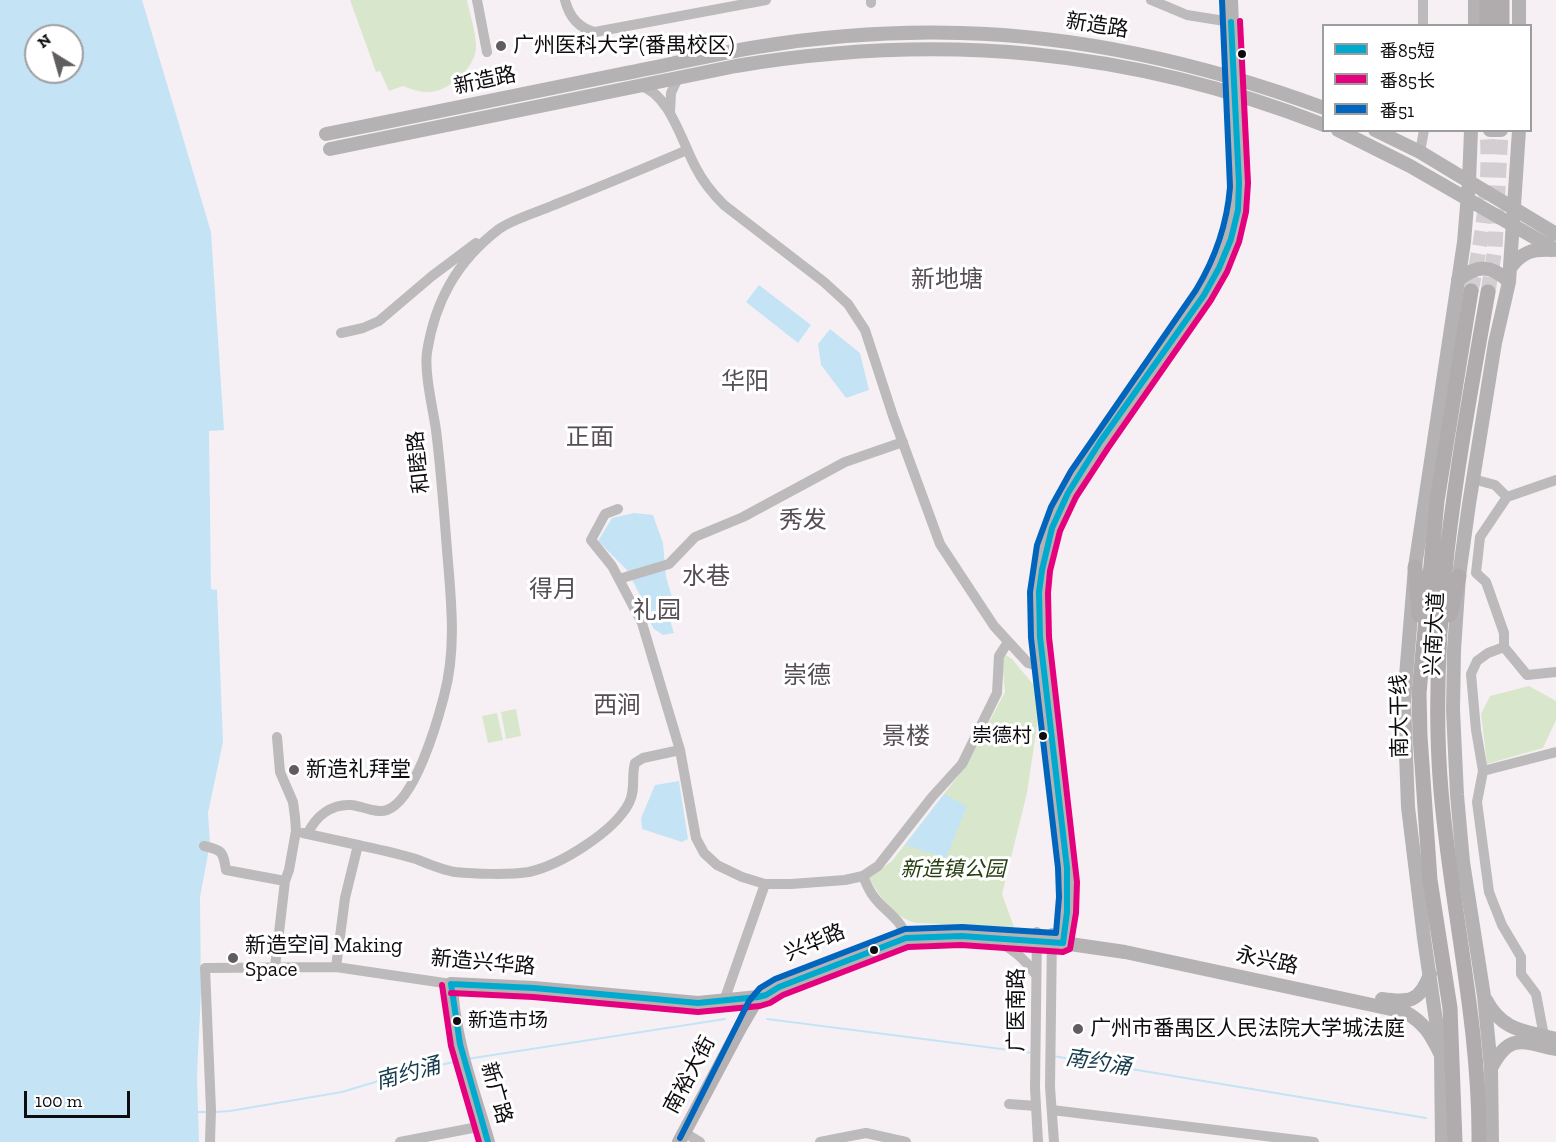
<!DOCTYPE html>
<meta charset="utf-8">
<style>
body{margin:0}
#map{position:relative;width:1556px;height:1142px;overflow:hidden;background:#f6f0f5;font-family:"Zilla Slab","Noto Sans SC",serif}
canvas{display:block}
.legend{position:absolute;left:1322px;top:24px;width:210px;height:108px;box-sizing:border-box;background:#fff;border:2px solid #9f9e9f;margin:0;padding:8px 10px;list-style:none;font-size:18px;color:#0f0c0f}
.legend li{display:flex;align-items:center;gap:12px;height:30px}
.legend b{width:30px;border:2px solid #9f9e9f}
.north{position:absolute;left:24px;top:24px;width:60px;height:60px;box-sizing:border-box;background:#fff;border:2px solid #9f9e9f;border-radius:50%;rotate:323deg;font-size:16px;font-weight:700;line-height:24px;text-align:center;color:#0f0c0f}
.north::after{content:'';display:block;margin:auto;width:21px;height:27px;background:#605c60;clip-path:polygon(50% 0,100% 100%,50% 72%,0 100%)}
.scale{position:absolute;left:24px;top:1091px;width:106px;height:27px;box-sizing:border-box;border:3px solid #0f0c0f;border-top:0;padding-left:8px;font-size:18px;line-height:21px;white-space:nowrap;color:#0f0c0f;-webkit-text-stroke:4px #fff;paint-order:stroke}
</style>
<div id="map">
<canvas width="1556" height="1142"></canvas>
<ul class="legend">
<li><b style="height:8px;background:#00a9ce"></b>番85短</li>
<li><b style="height:8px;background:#e5007d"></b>番85长</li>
<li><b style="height:8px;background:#0065bd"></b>番51</li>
</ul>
<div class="north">N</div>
<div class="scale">100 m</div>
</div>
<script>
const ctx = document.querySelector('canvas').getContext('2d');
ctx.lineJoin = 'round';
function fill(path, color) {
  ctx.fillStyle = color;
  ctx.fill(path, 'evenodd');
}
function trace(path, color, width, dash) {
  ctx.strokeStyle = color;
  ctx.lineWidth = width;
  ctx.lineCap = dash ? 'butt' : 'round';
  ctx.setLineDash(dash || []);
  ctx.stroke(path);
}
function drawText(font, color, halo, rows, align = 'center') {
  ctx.font = font + ' "Zilla Slab","Noto Sans SC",serif';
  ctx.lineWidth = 6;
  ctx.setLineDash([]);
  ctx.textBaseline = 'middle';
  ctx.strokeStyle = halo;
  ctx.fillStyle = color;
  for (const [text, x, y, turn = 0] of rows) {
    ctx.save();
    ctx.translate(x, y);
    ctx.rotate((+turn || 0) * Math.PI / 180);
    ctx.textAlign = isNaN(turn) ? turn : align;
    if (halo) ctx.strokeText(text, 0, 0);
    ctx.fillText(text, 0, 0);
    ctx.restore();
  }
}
fill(new Path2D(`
 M350 0H467C470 15 476 32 476 47 476 65 453 87 436 91 425 94 413 90 403 86L389 91 380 71 376 72Z
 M1001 652 1012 659 1038 690 1040 706 1027 793 1002 894 1014 927 916 923C893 917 880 897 869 878L892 861 965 767 1005 692Z
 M1529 686 1556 701V720L1543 748 1487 764 1481 714 1490 696Z
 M516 709 521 736 506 739 501 712Z
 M497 713 503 740 488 743 482 716Z`), '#d8e7cc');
fill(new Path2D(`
 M0 0H142L211 232 224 430 209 431 211 589 217 590 223 742 208 813 210 844 200 897 201 991 197 1077 199 1142H0ZM36 36H72V72H36Z
 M759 285 811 325 798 343 746 302Z
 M830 329 860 353 869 390 846 398 821 365 818 344Z
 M634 513 653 515 663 543 666 577 677 614 669 617 674 633 663 635 654 629 646 615 645 605 627 570 598 541 612 518Z
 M679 781 688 839 682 842 642 829 641 818 655 785Z
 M944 794 967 806 946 858 905 845Z`), '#c4e4f6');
trace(new Path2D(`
 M767 1019 1033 1053
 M1053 1056 1426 1118
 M467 1059 725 1019
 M198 1112H207
 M215 1112 230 1111 342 1092 415 1070 459 1061`), '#c4e4f6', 2);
trace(new Path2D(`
 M1471 291C1482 239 1491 184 1487 130
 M1488 292 1495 248 1501 130`), '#d3ced2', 15, [15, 8]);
trace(new Path2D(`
 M477 0 487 52
 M565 0C569 16 578 28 595 32L766 0
 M871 0V3
 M1151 0 1187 15 1231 22
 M1423 0V26
 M640 86C669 92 683 145 696 168 703 182 713 194 724 205L824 282 848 304 865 330 893 416 940 544 994 626 1028 663 1041 667
 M670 112 671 93 678 78
 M1420 152 1424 130
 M341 333 363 328 379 321 432 276 476 243
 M1473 479 1495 485 1507 497
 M1556 480 1507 497 1480 537 1476 573 1486 582 1504 633V647L1527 675 1556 672
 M618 509 605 514 591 540 612 566 642 623 680 750 696 838 704 853 717 865 742 877 765 884H791L845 880 863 876 878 866 932 797 962 764 997 693 999 656 1008 642
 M619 579 669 564 695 537 743 517 845 462 903 442
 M1504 647 1488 653 1477 661 1471 674 1476 730 1483 771 1477 802 1489 892 1502 925 1521 957V974L1536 994 1544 1036 1543 1043
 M1483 771 1556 752
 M303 833 358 845 345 898 336 967
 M308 833C316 816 331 804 351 805 363 806 376 814 387 810 415 800 437 723 444 696 457 648 451 599 447 550 444 510 441 470 436 430 433 409 424 373 427 352 435 301 457 261 499 229 513 219 538 212 554 205 599 187 643 169 687 150
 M358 845C377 849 397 853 416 859 428 864 442 870 455 872 474 874 510 875 529 872 560 865 614 832 629 803 636 790 631 776 635 763L643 758 680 750
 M204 846C223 850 223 852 226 870L285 881
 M863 876C866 883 869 891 874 897 885 912 902 919 906 938
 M1037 932 1035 1088 1038 1142
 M1052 933 1050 1087 1054 1142
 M993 940C1012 948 1024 958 1036 975
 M275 967 285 881 289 870 296 831 295 817 293 802 280 772 277 737
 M724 1001 765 884
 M1009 1104 1036 1106
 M1052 1110 1314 1142
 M690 1136 700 1142
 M210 1142 211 1110 205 968 336 967 451 984
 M400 1142 483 1126
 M820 1142 866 1133 906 1142`), '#bcbaba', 10);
trace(new Path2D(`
 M1475 0V26
 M1519 26V0
 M1338 130 1410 166 1556 250
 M1375 130 1420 152 1556 234
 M1490 130H1501
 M326 134C423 115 520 95 616 75 663 66 710 55 757 47 824 36 892 31 960 33 1085 36 1207 65 1324 108
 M330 149 736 66C941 32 1130 49 1324 125
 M1510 268C1522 252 1532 249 1552 250
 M1458 280C1477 265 1491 264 1509 282
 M1063 943C1072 901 1068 864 1062 822 1058 790 1055 759 1051 727 1043 667 1031 608 1046 547 1059 496 1093 453 1123 410 1150 372 1177 333 1204 295 1225 261 1237 228 1239 187L1231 0
 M1382 999C1409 1003 1420 1002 1430 974
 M1486 1000C1502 1031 1525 1031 1556 1039
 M1491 1068C1510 1032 1522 1042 1556 1049
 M488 1142C473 1091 453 1038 451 984L534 988 698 1003 758 997 766 995 779 987 906 938 935 936H973L1063 943 1125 952 1405 1012C1425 1023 1431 1035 1441 1055
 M679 1142 740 1028 760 994
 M1442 1142 1441 1055 1424 938 1408 807 1404 700 1415 567 1464 242 1469 182 1471 130
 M1492 1142 1491 1068 1484 996 1463 862 1457 795 1453 710 1454 650 1459 576 1469 504 1495 343 1509 282 1519 130`), '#b5b2b4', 14);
trace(new Path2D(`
 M1487 26V0
 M1502 26V0
 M1415 567 1419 615
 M1450 615 1459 576
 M1455 1142 1450 1008 1430 880 1420 736 1419 693 1437 501 1471 291
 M1479 1142C1480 1024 1451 908 1441 791 1427 624 1459 456 1488 292`), '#b0acae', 15);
trace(new Path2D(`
 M451 984 534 988 698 1003 758 997 766 995 779 987 906 938 961 936 1063 943 1067 912V868L1040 637 1039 592 1042 570 1052 528 1068 493 1100 442 1204 295 1219 268 1231 239 1238 210 1239 183 1231 22
 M451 984 460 1044 488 1142`), '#00a9ce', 6);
trace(new Path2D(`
 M442 985 451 1046 479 1142
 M451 993 533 997 698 1012 760 1006 770 1003 783 995 908 947 961 945 1063 952 1070 949 1076 913 1077 882 1049 637 1048 593 1050 571 1060 531 1076 497 1108 448 1211 300 1227 272 1239 242 1246 212 1248 183 1240 21`), '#e5007d', 6);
trace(new Path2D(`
 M680 1138 749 1001 760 988 775 979 905 929 962 927 1056 933 1059 897 1058 868 1031 638 1030 592 1037 545 1051 507 1071 471 1196 290C1216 257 1227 225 1230 187L1222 0`), '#0065bd', 6);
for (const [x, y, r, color] of [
 [501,46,6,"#605c60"],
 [1242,54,5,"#0f0c0f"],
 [1043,736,5,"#0f0c0f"],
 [294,770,6,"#605c60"],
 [874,950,5,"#0f0c0f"],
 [233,958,6,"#605c60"],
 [457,1021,5,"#0f0c0f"],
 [1078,1029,6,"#605c60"]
]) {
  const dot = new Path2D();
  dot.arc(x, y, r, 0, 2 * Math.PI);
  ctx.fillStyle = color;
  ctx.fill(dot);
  trace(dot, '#fff', 2);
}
drawText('20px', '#0f0c0f', '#fff', [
 ["崇德村",1032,736],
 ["新造市场",468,1021,"left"]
], 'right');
drawText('21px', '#0f0c0f', '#fff', [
 ["新造路",1097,26,9],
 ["新造路",485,81,-12],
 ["和睦路",419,462,-96],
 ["兴南大道",1435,634,-87],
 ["南大干线",1400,716,-91],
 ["兴华路",815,943,-23],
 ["永兴路",1267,961,12],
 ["新造兴华路",483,963,5],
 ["广医南路",1017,1010,-90],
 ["南裕大街",690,1075,-62],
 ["新广路",496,1093,74]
]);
drawText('21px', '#0f0c0f', '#fff', [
 ["广州医科大学(番禺校区)",513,46],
 ["新造礼拜堂",306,770],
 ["新造空间 Making",245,946],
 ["Space",245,970],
 ["广州市番禺区人民法院大学城法庭",1090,1029]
], 'left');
drawText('italic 21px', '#273f11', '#fff', [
 ["新造镇公园",953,870]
]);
drawText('italic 22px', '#163b4c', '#fff', [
 ["南约涌",1098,1063,9],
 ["南约涌",408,1074,-15]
]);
drawText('24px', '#564e55', '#fff', [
 ["新地塘",947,280],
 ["华阳",745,382],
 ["正面",590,438],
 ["秀发",803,521],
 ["水巷",706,577],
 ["得月",553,590],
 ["礼园",657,611],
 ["崇德",807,676],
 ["西涧",617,706],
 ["景楼",906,737]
]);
</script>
